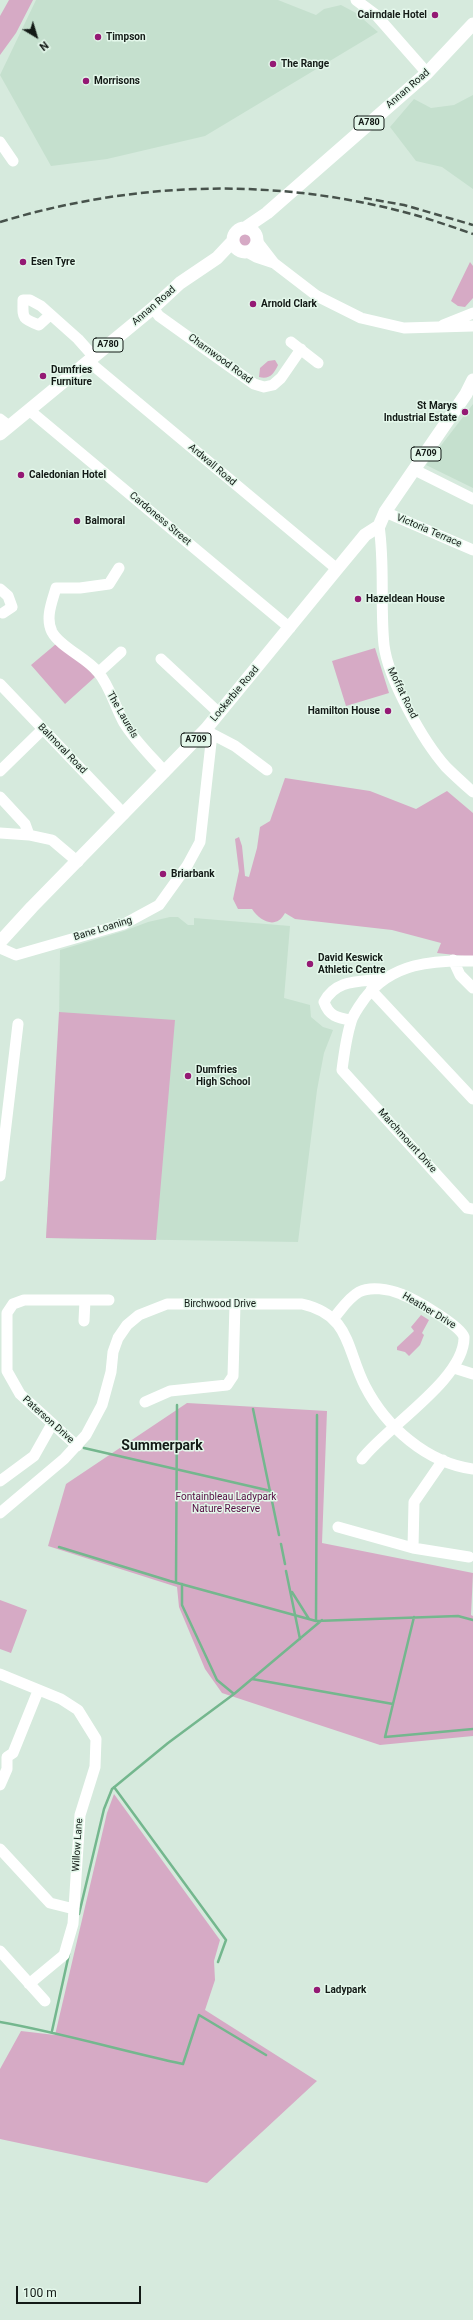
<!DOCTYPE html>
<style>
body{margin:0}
#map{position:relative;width:473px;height:2320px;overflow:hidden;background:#d6eadd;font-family:Roboto,sans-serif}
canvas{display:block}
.north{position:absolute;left:16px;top:16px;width:40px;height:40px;-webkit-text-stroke:3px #e3f7ea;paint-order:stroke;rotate:142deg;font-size:11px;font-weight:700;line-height:16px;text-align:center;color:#131a16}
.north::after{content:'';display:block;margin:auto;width:14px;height:18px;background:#131a16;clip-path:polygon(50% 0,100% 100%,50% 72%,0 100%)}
.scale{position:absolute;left:16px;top:2286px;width:125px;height:18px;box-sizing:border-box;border:2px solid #131a16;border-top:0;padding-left:5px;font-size:12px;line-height:14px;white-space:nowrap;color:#131a16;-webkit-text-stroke:3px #e3f7ea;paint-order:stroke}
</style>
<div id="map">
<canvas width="473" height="2320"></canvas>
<div class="north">N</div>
<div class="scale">100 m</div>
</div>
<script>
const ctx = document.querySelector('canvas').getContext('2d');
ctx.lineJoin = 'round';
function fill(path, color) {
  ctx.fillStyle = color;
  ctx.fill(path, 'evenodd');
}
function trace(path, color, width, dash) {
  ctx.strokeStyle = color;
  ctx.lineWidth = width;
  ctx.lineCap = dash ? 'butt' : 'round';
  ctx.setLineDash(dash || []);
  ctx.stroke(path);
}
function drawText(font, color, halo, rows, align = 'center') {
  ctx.font = font + ' Roboto,sans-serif';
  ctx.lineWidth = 3;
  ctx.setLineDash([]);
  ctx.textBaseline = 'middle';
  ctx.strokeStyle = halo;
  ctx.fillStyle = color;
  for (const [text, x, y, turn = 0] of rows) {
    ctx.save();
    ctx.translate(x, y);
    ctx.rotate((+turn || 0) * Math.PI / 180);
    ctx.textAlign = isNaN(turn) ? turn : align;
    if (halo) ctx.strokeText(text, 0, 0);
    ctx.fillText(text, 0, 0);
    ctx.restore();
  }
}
fill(new Path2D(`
 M36 0H278L316 15 324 9 341 5 356 13 378 32 205 136 107 159 51 166 0 75Z
 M473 95V189L442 167 416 161 390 127 414 99 431 108 454 105Z
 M473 404V488L426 465Z
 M170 917H178L188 925H194V918L290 926 284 998 310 1005 311 1017 323 1027 333 1030 324 1053 317 1090 298 1242 46 1238 59 1024 60 950 124 931 148 922Z`), '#c5e0ce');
fill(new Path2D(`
 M9 0H33L16 33 0 55V16Z
 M237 240a8 8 0 1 1 16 0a8 8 0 1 1-16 0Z
 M470 262 473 266V298L465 307 458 306 451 301Z
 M275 360 278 365C274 374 269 380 259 377L260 368 268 361Z
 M56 644 82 663 95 677 65 704 31 665Z
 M375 648 389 693 346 706 332 661Z
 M285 778 370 791 416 809 447 791 473 813V957L437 953 441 943 392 930 295 919 285 913C276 930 260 921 252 909H238L233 899 239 871 235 839 239 837 242 846 245 876 249 877 257 848 260 827 270 821Z
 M59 1012 175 1020 156 1240 46 1238Z
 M421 1315 429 1320 422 1333 424 1335 420 1345 409 1356 405 1352 397 1350V1347L414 1331 411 1327Z
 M187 1403 327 1411 322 1543 473 1573 471 1615 473 1616V1736L380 1745 222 1693 205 1669 179 1607 177 1587 48 1546 66 1484Z
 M0 1600 27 1610 11 1653 0 1649Z
 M114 1794 220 1940 214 1961 215 1980 205 2010 317 2081 207 2183 0 2139V2069L21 2031 55 2035 107 1813Z`), '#d6aac5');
trace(new Path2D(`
 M253 1409 279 1535
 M84 1448 271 1491
 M281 1544 285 1564
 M59 1547 170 1581 316 1621 458 1616 473 1620
 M286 1571 300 1639
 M176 1582 177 1405
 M182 1584V1605L217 1680 234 1694
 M292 1592 309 1619
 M414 1617 385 1737 473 1729
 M316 1621 317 1415
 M252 1679 393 1704
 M114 1787 226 1940 218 1962
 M79 1914 104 1809 112 1789 168 1743 234 1694 322 1620
 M0 2022C62 2033 122 2051 183 2064L199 2015 266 2055
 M52 2031 69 1954`), '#74b78e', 2.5);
trace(new Path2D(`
 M356 0 376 15 427 73
 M0 142 13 161
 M257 241 274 263 317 296 361 318 404 328 473 326
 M247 252 256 257 274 263
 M153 308 159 316 254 384 264 387 273 385 281 378 301 349
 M50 315 39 325C21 318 23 318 23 300H30L41 306 78 339 94 357
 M443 325 473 313
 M291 342 318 363
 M88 361 337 569
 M29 410 290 628
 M0 419 9 426
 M415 470 473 499
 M385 512 473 550
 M379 526C385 565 380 605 384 645 388 679 423 741 446 767 455 776 464 784 473 792
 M119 568 109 584 80 588H56C52 602 45 618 52 632 60 647 87 658 98 672 110 686 115 707 124 723 135 741 151 756 165 772
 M0 589 8 596 12 607 3 613
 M161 659 219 713
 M99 672 121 652
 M0 684 124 814
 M212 734 235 746 267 770
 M0 771 43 729
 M0 797 25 824 29 835 52 840 78 862
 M0 833 29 835
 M0 948 16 955 124 924 159 905 187 866 200 842 212 734 206 729
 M453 960 460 975 473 988
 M473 961C432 960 392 963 365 998 360 1005 353 1014 351 1022 346 1038 344 1054 342 1070L467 1208 473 1209
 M371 990 473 1099
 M351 1020C337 1018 329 1016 324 1002 336 979 359 982 382 979
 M0 1176 18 1024
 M333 1319C341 1310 348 1298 359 1292 370 1286 389 1289 401 1294 414 1299 460 1325 464 1337 465 1379 386 1427 362 1459
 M84 1321 85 1300
 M454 1368 473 1374
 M145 1402 170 1391 227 1385 233 1376 235 1304
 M77 1446 20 1394 7 1371V1313L13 1304 24 1300H109
 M443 1460 414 1502 413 1548 469 1557
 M0 1481 34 1456 52 1424
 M0 1513 64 1459 86 1435 102 1405 111 1372 113 1352 118 1338 127 1325 139 1315 167 1304H302C351 1315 346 1349 365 1386 386 1427 427 1463 473 1469
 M338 1527 413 1548
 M0 1674 61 1699 78 1710 96 1739 95 1767 80 1815 73 1924 64 1955 29 1984
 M0 1785 7 1769V1757L13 1753 38 1691
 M0 1849 50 1903 74 1909
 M0 1951 45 2001`), '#fff', 11);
trace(new Path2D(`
 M233 240a12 12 0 1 1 24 0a12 12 0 1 1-24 0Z
 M245 228 267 213 427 73 473 24
 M0 434 153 308 180 283 217 258 233 241
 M0 942 32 907 206 729 337 569 365 535 379 526 385 512 466 394 473 380`), '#fff', 13);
trace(new Path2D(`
 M364 198 404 205 473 225
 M0 222C132 182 270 177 404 212 427 218 450 226 473 234`), '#47524b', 2.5, [8, 4]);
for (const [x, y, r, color] of [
 [435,15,4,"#941974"],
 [98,37,4,"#941974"],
 [273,64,4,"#941974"],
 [86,81,4,"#941974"],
 [23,262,4,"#941974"],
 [253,304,4,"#941974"],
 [43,376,4,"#941974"],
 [465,412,4,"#941974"],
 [21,475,4,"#941974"],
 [77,521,4,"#941974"],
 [358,599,4,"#941974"],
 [388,711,4,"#941974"],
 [163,874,4,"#941974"],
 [310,964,4,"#941974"],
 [188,1076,4,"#941974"],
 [317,1990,4,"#941974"]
]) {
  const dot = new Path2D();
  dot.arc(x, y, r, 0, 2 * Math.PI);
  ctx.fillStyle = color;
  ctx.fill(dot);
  trace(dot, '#e3f7ea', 1.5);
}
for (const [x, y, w] of [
 [369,123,30],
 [108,345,30],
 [426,454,30],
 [196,740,30]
]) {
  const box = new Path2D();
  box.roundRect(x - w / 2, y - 7, w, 14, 3);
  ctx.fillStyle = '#e3f7ea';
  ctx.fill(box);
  trace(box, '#131a16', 1);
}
drawText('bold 9px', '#131a16', null, [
 ["A780",369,123],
 ["A780",108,345],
 ["A709",426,454],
 ["A709",196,740]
]);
drawText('bold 10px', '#131a16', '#e3f7ea', [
 ["Cairndale Hotel",427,15,"right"],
 ["Timpson",106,37],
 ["The Range",281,64],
 ["Morrisons",94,81],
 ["Esen Tyre",31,262],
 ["Arnold Clark",261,304],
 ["Dumfries",51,370],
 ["Furniture",51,382],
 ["St Marys",457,406,"right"],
 ["Industrial Estate",457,418,"right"],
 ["Caledonian Hotel",29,475],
 ["Balmoral",85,521],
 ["Hazeldean House",366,599],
 ["Hamilton House",380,711,"right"],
 ["Briarbank",171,874],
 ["David Keswick",318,958],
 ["Athletic Centre",318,970],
 ["Dumfries",196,1070],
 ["High School",196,1082],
 ["Ladypark",325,1990]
], 'left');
drawText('10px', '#131a16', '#e3f7ea', [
 ["Annan Road",408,89,-41],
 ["Annan Road",154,306,-41],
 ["Charnwood Road",220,359,36],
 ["Ardwall Road",212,465,40],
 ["Cardoness Street",160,519,40],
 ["Victoria Terrace",429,531,23],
 ["Moffat Road",402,693,64],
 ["Lockerbie Road",235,694,-50],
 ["The Laurels",122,715,60],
 ["Balmoral Road",62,749,46],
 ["Bane Loaning",103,929,-17],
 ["Marchmount Drive",407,1141,48],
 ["Birchwood Drive",220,1304],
 ["Heather Drive",429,1311,31],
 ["Paterson Drive",48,1420,42],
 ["Willow Lane",78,1845,-86]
]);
drawText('10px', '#550b42', '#e3f7ea', [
 ["Fontainbleau Ladypark",226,1497],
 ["Nature Reserve",226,1509]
]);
drawText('bold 14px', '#131a16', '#e3f7ea', [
 ["Summerpark",162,1446]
]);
</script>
